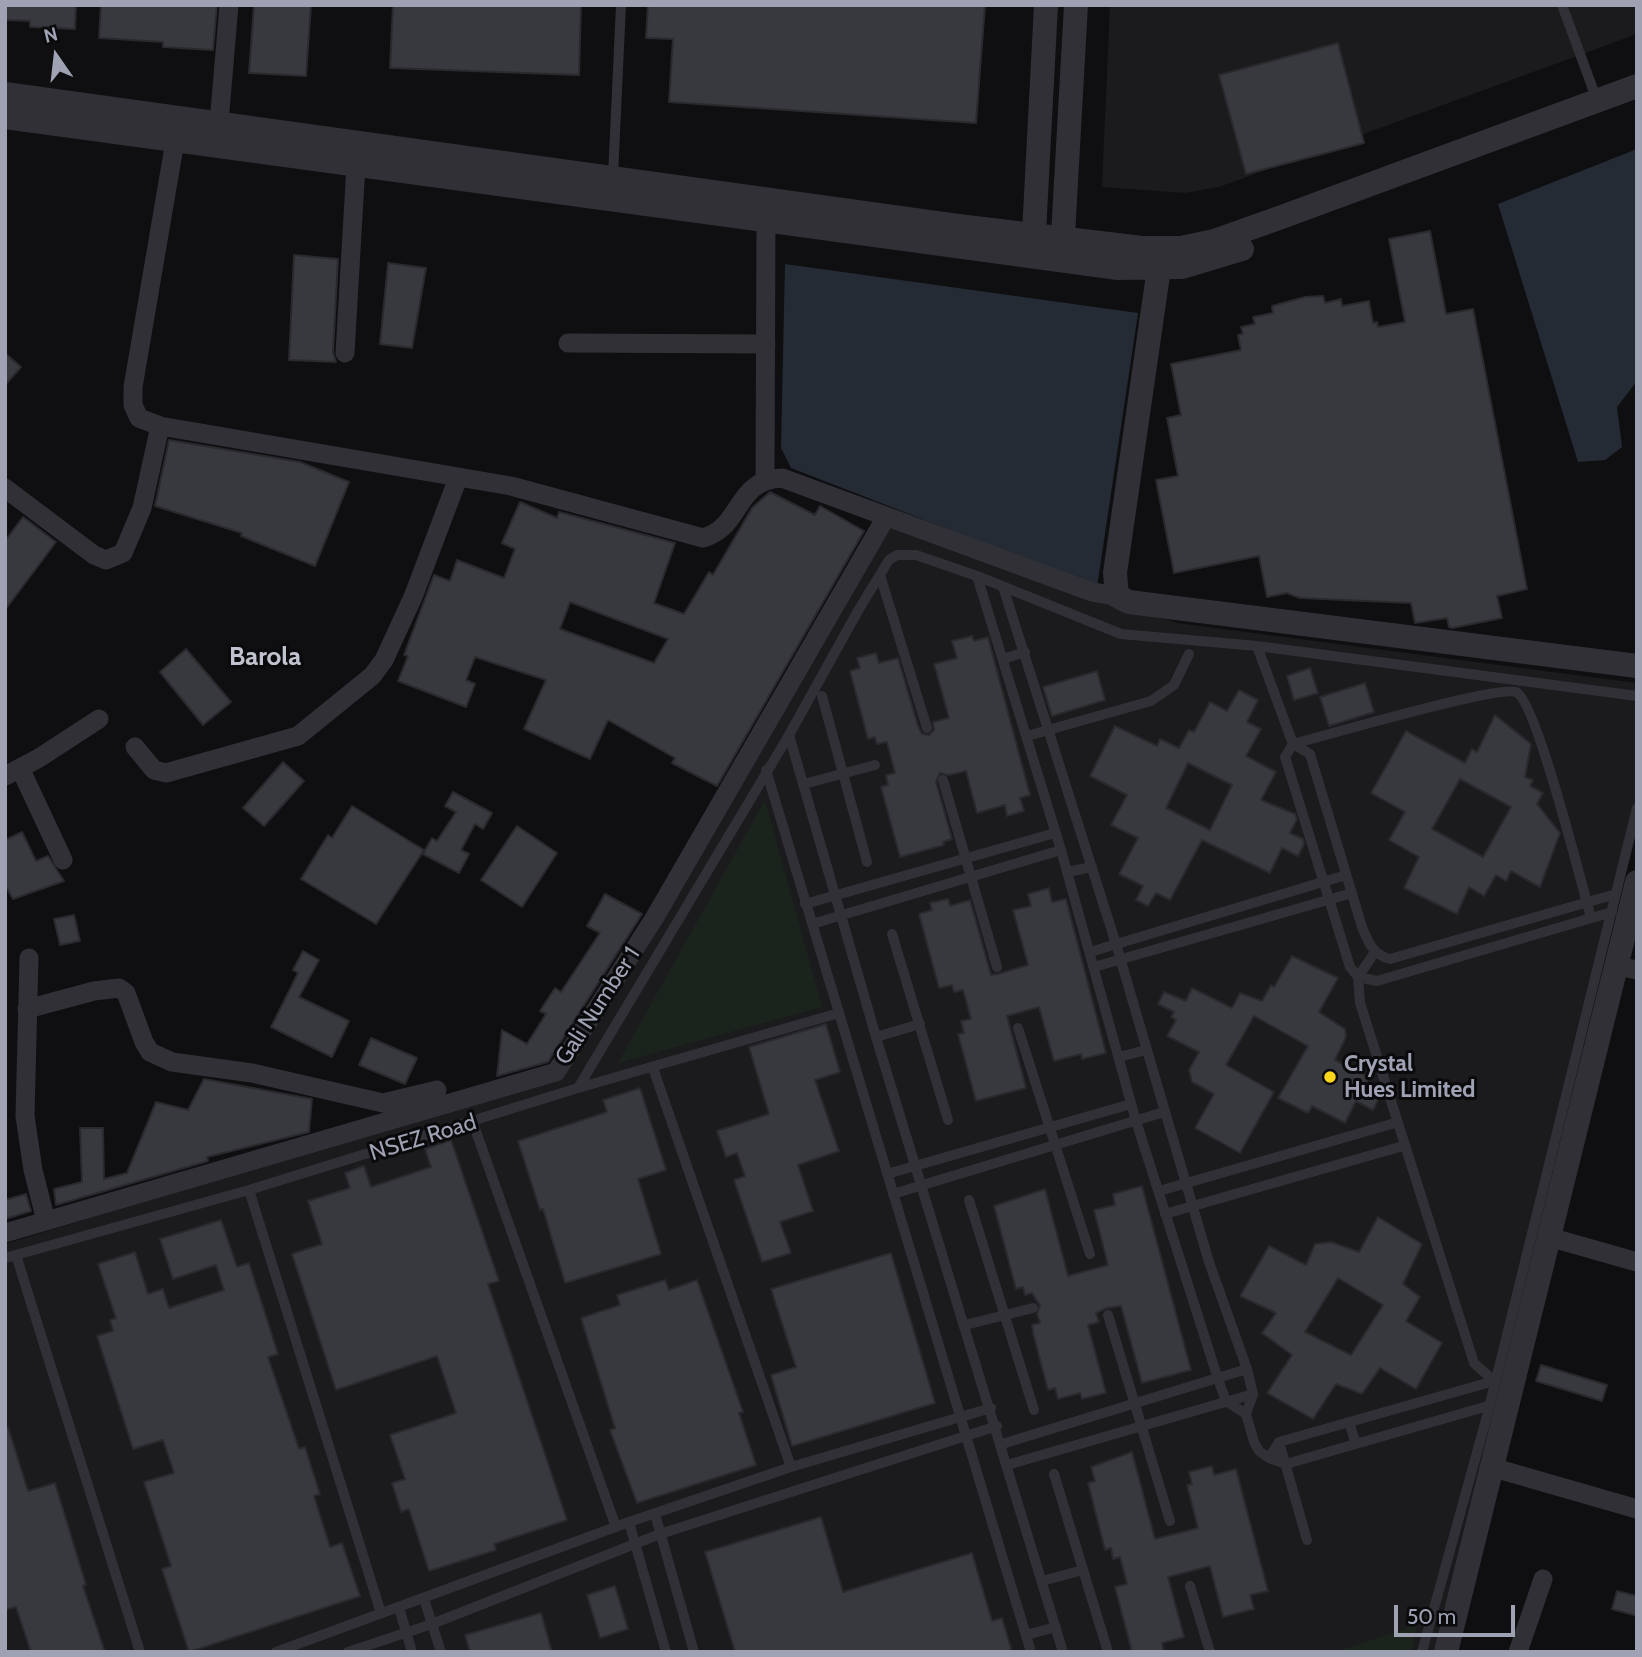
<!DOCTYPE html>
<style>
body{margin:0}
#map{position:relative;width:1642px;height:1657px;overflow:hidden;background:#0f0f11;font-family:Cabin,sans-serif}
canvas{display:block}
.frame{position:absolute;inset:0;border:7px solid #9fa2b3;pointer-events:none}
.north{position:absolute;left:21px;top:21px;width:70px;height:70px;-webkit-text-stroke:5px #0a0a0c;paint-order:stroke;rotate:346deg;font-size:19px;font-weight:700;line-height:28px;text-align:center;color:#9fa2b3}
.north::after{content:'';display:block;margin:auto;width:24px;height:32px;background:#9fa2b3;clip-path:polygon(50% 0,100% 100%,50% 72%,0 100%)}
.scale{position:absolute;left:1394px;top:1605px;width:121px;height:32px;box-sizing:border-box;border:4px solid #9fa2b3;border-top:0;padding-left:9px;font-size:21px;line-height:24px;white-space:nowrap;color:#9fa2b3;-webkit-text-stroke:5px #0a0a0c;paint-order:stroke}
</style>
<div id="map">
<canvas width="1642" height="1657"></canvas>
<div class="frame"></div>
<div class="north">N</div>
<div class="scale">50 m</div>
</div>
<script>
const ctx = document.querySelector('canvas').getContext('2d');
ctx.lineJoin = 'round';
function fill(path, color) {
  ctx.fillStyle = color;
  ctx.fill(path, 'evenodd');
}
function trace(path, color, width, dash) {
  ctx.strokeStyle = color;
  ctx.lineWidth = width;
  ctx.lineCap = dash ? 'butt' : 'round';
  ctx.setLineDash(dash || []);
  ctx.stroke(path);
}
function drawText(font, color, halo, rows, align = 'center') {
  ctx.font = font + ' Cabin,sans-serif';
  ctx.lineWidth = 6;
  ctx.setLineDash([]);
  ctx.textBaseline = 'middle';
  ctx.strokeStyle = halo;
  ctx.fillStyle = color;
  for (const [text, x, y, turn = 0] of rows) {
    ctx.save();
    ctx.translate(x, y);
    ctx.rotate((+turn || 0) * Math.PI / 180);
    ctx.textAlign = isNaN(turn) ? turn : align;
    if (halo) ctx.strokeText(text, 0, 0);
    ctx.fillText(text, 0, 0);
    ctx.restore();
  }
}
fill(new Path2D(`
 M1110 5H1637V34L1219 187 1185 193 1102 187Z
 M883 522 1177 623 1637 683V806L1447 1652H5V1244L565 1073Z`), '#1b1b1e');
fill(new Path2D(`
 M765 800 822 1007 618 1063Z
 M1417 1625 1411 1652H1335L1416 1625Z`), '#1b231d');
fill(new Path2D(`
 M1637 149V381L1617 407 1622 447 1605 460 1578 462 1498 204Z
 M785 264 1138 313 1097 587 791 468 781 448Z`), '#252b35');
const building = new Path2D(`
 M5 5H76L75 29 30 27V21L5 20Z
 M101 5H217L213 50 163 47V42L99 38Z
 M254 5H311L306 76 249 73Z
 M393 5H581L579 75 390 68Z
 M648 5H985L976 123 669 102 673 39 646 38Z
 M1338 43 1364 143 1246 174 1219 75Z
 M1430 231 1446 314 1473 309 1527 589 1497 596 1502 618 1452 628 1449 627 1447 618 1415 623 1411 603 1300 598 1287 593 1267 597 1259 556 1174 573 1156 480 1178 476 1167 418 1181 415 1171 364 1241 350 1238 335 1243 334 1241 327 1255 324 1253 317 1273 313 1272 306 1305 297 1323 296 1325 303 1341 299 1342 306 1369 301 1373 323 1377 322 1378 327 1405 322 1389 239Z
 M294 255 338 259 333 352 336 362 289 360Z
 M388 263 426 268 412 348 380 344Z
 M5 353 21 367 5 385Z
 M169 440 300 462 349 482 315 566 241 536 242 533 155 506Z
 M770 492 815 515 820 506 864 531 717 786 672 763 675 758 608 720 590 759 524 729 546 680 475 657 466 680 475 684 466 707 398 681 408 656 404 655 434 575 450 581 457 560 504 578 515 549 502 543 520 502 557 518 559 512 675 543 654 603 684 614 709 572 713 575 752 508ZM570 602 668 639 654 663 560 629Z
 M23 517 56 542 5 610V541Z
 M972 636 974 641 988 637 1030 795 1020 798 1024 811 1007 816 1005 805 977 813 966 771 949 775 940 773 936 782 952 839 943 842 944 845 900 857 881 787 888 785 886 775 895 773 887 742 877 744 875 737 868 739 850 671 860 668 857 658 876 653 879 663 898 658 918 726 922 734 929 735 934 730 933 722 949 718 934 664 957 658 952 641Z
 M186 649 231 702 203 725 160 672Z
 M1310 668 1318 693 1294 700 1287 676Z
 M1097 671 1105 700 1052 716 1043 687Z
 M1365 683 1374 712 1329 726 1320 697Z
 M1239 690 1258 700 1247 722 1261 729 1246 756 1276 772 1261 800 1295 814 1297 819 1290 833 1303 839 1304 844 1298 856 1282 848 1270 873 1202 840 1170 900 1156 893 1148 906 1136 900 1143 886 1119 874 1138 838 1111 825 1127 795 1090 776 1115 726 1157 746 1160 739 1179 748 1189 730 1194 732 1210 702 1227 711ZM1188 763 1232 785 1210 830 1166 808Z
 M1495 715 1531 744 1525 777 1533 780 1530 786 1543 793 1537 804 1560 833 1540 887 1511 871 1506 881 1496 875 1484 896 1469 887 1457 914 1404 888 1419 857 1389 840 1405 812 1371 793 1406 731 1465 763 1472 749 1477 752ZM1460 779 1511 807 1483 857 1432 829Z
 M283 762 304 781 264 826 243 808Z
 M453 792 492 813 483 829 475 824 461 850 469 854 459 873 423 854 432 838 437 841 456 812 445 806Z
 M352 806 424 850 376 924 301 879 328 835 332 838Z
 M517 826 557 853 522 907 481 880Z
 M22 832 36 861 48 856 64 881 13 899 5 885V840Z
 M1049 888 1052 902 1066 899 1106 1053 1082 1059 1081 1054 1054 1061 1039 1007 1007 1016 1026 1088 976 1101 958 1034 964 1033 961 1021 971 1019 963 990 954 992 952 985 939 988 919 914 932 910 930 903 948 899 950 906 970 900 991 975 998 974 1028 965 1013 910 1031 906 1028 894Z
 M605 894 642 914 548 1062 497 1076 502 1030 527 1044 546 1014 540 1011 555 988 561 992 600 933 587 926Z
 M74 915 80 941 60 945 54 919Z
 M303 951 319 960 299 997 349 1021 332 1057 271 1027 298 973 293 970Z
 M1292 956 1338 978 1319 1012 1345 1029 1346 1037 1335 1060 1369 1077 1365 1085 1381 1094 1373 1110 1356 1101 1345 1123 1312 1106 1308 1113 1278 1098 1308 1046 1254 1016 1226 1065 1274 1092 1240 1153 1195 1128 1214 1094 1192 1082 1189 1070 1199 1052 1167 1036 1176 1020 1171 1017 1174 1012 1158 1004 1164 992 1186 1001 1192 988 1232 1008 1240 993 1262 1001 1271 985 1274 987Z
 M826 1024 840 1072 815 1080 839 1151 798 1165 813 1211 780 1222 791 1253 762 1262 734 1180 745 1176 737 1153 726 1157 717 1131 769 1114 749 1047Z
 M371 1038 417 1058 405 1084 359 1065Z
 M204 1079 312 1099 309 1132 207 1157 208 1161 56 1205 54 1189 82 1182 80 1128H103L104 1179 127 1173 156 1102 188 1110Z
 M640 1088 666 1170 638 1179 661 1254 565 1283 543 1209 540 1210 518 1141 607 1112 603 1100Z
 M451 1140 499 1281 488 1284 567 1520 494 1544 496 1550 429 1571 409 1509 401 1512 392 1483 405 1479 390 1435 456 1413 437 1356 336 1390 292 1254 322 1244 308 1201 350 1188 345 1173 364 1166 371 1187 431 1167 425 1149Z
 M1142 1186 1191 1370 1142 1383 1121 1306 1107 1308 1096 1313 1099 1322 1088 1325 1106 1393 1082 1399 1080 1393 1058 1399 1055 1388 1048 1390 1033 1333 1032 1325 1040 1323 1037 1314 1040 1306 1032 1293 1025 1295 1023 1287 1016 1289 994 1206 1045 1189 1068 1276 1108 1265 1094 1210 1115 1205 1113 1194Z
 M26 1194 31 1211 5 1219V1200Z
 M1378 1217 1422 1244 1403 1284 1420 1297 1406 1321 1442 1343 1416 1389 1380 1368 1362 1394 1336 1384 1313 1419 1267 1393 1292 1355 1262 1333 1276 1313 1240 1296 1269 1246 1306 1265 1315 1244 1331 1242 1359 1252ZM1338 1278 1383 1305 1351 1355 1305 1332Z
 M221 1220 237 1267 249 1263 278 1354 268 1357 299 1449 305 1447 320 1494 314 1496 330 1547 342 1543 360 1596 189 1652 162 1569 171 1566 144 1482 174 1473 163 1440 133 1449 97 1336 113 1331 110 1320 116 1318 98 1264 135 1252 148 1294 163 1289 169 1308 224 1290 216 1265 173 1279 160 1239Z
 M891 1253 935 1403 792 1446 771 1375 796 1367 771 1289Z
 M665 1280 669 1290 697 1280 743 1412 739 1413 756 1465 637 1503 610 1430 615 1428 581 1318 620 1305 617 1295Z
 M1541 1365 1607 1385 1602 1401 1536 1381Z
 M8 1427 28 1491 55 1483 86 1585 83 1586 105 1652H31L16 1607 5 1610V1428Z
 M1132 1452 1155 1539 1198 1528 1187 1485 1192 1484 1189 1472 1212 1466 1214 1475 1236 1469 1268 1591 1250 1595 1254 1609 1223 1617 1210 1566 1168 1577 1184 1637 1162 1643 1164 1652H1132L1115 1587 1127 1584 1120 1557 1113 1559 1111 1548 1105 1550 1088 1483 1095 1481 1091 1467Z
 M821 1517 843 1592 972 1553 992 1621 1002 1618 1012 1652H735L705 1552Z
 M615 1586 628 1629 600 1638 587 1595Z
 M1617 1591 1637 1596V1616L1612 1609Z
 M541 1613 552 1652H470L465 1635Z`);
fill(building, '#38393f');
trace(building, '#2a292d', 2);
trace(new Path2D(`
 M1562 5 1597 100
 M613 176 621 5
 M880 575 927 728
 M977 576 1061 850 1136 1121 1218 1379 1226 1401 1246 1414
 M1003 587 1116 944 1209 1262 1247 1369 1253 1394 1246 1414 1254 1442 1259 1451 1269 1458
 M1257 646 1293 744 1310 754 1362 927C1368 942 1373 955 1390 959L1616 894
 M1003 659 1025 652
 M822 696 867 862
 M789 735 876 1037 1063 1652
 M1027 736 1151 701 1174 685 1189 654
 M766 770 1031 1652
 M943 780 997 967
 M804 784 875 765
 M1067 872 1092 867
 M805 904 1055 833
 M1591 918C1582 886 1536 700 1516 692 1497 685 1324 736 1293 744L1285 757 1350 967 1358 977 1377 981 1612 912
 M812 924 1061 850
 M892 934 948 1120
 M1090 952 1346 875
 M1375 952 1358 977 1360 1003 1474 1363 1494 1381
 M1094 967 1352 893
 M1018 1028 1090 1254
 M876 1037 920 1024
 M1119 1057 1146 1050
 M653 1068 791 1467
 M578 1088 789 735 859 609 889 560 897 555H916L977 576 1121 634 1257 646 1637 696
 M473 1123 616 1527
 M887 1174 1131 1104
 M249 1190 381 1613
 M1159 1191 1395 1123
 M893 1194 1164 1112
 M969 1200 1034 1410
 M1165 1214 1403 1146
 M16 1255 140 1652
 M5 1258 249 1190 578 1088 839 1013
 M1108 1315 1170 1521
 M965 1325 1033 1308
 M1488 1406 1286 1464 1269 1458 1279 1442 1494 1381
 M1349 1422 1356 1444
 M1279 1442 1307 1540
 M1002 1444 1247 1369
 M1007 1465 1253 1394
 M1054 1474 1108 1652
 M655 1514 694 1652
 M629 1522 666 1652
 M1042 1581 1083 1570
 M1190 1586 1210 1652
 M424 1599 441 1652
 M399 1608 412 1652
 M1026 1635 1056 1627
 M276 1652 629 1522 791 1467 991 1408
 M348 1652 432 1624 660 1534 997 1426
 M1422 1652 1487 1416 1637 808`), '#303036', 10);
trace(new Path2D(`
 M219 123 229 5
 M175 141 133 387V405L139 418 160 426 511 486 703 538C743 527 734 480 782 478L1092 592 1117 596
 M568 343 766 344
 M345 353 356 165
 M765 479 766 220
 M5 488 94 555 106 560 123 553 142 508 160 426
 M135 747 154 770 166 773 298 736 372 676 384 660 413 597 458 478
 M20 768 63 860
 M5 776 39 758 99 719
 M29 958 25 1116 33 1170 46 1221
 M1617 966 1637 970
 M27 1009 94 991 119 988 126 993 144 1042 150 1052 172 1062 252 1073 383 1103 437 1090
 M5 1233 556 1072 655 917 886 517
 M1549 1237 1637 1262
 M1491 1467 1637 1509
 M1518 1652 1543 1579`), '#303036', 19);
trace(new Path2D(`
 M5 94 958 226 1142 248H1181L1214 241 1279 218 1637 86
 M5 117 1118 268 1182 267 1242 249
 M1033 252 1046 5
 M1062 253 1076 5
 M1159 268 1115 573 1117 596 1129 602 1637 666
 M1446 1652 1637 882`), '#303036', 24);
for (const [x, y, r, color] of [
 [1330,1077,7,"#fcd61c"]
]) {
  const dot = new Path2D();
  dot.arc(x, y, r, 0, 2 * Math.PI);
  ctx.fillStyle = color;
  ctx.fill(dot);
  trace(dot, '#0a0a0c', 2.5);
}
drawText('23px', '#9fa2b3', '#0a0a0c', [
 ["Gali Number 1",598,1006,-57],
 ["NSEZ Road",423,1138,-17]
]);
drawText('bold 23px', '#9fa2b3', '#0a0a0c', [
 ["Crystal",1344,1064],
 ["Hues Limited",1344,1090]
], 'left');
drawText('bold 26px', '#c0c2ce', '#0a0a0c', [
 ["Barola",265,657]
]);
</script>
